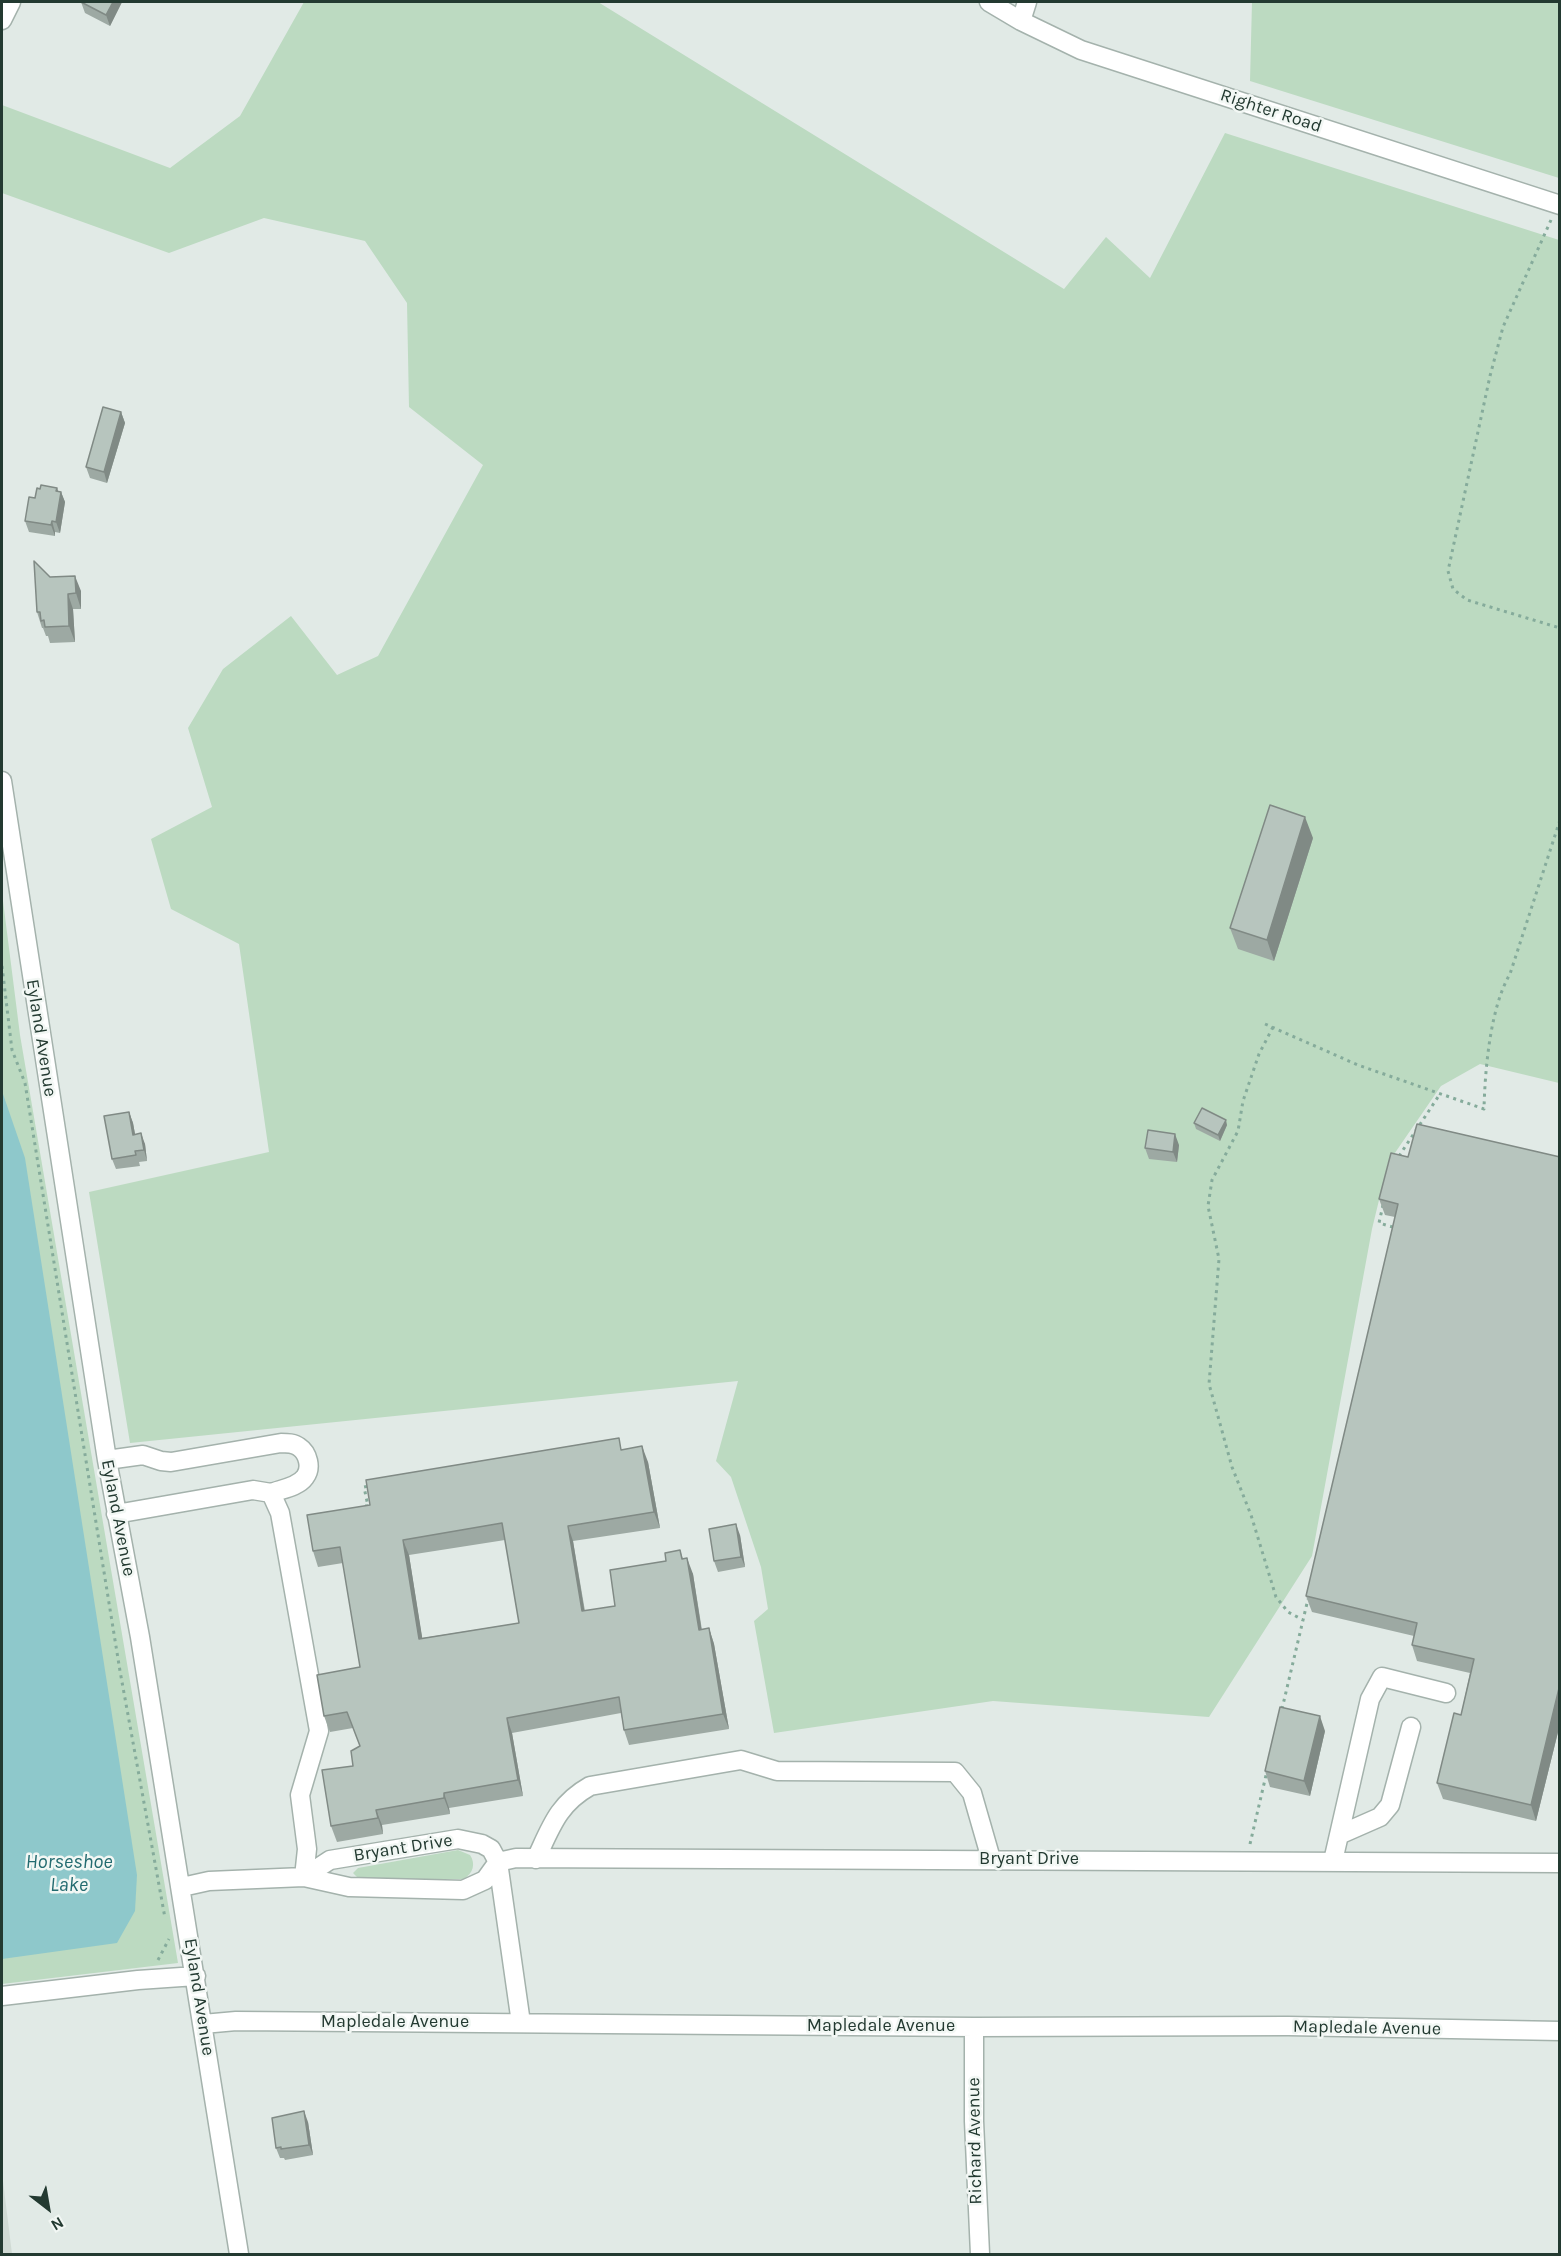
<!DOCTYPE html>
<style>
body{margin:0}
#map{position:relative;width:1561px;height:2256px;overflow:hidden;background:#e1eae6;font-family:Karla,sans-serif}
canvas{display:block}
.frame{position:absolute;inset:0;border:3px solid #233a31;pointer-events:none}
.north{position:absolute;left:18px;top:2178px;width:60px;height:60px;-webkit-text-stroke:4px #f2f7f4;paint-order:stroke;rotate:149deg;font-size:16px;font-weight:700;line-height:24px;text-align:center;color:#233a31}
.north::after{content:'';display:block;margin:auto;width:21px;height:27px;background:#233a31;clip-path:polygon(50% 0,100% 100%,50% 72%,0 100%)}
</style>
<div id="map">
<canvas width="1561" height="2256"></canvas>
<div class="frame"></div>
<div class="north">N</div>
</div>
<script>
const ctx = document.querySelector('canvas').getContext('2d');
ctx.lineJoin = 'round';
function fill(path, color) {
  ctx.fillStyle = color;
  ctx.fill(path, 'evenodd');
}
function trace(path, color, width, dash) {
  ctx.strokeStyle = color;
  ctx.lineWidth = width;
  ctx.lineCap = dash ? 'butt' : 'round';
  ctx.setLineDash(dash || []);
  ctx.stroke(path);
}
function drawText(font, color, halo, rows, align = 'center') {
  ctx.font = font + ' Karla,sans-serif';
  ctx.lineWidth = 5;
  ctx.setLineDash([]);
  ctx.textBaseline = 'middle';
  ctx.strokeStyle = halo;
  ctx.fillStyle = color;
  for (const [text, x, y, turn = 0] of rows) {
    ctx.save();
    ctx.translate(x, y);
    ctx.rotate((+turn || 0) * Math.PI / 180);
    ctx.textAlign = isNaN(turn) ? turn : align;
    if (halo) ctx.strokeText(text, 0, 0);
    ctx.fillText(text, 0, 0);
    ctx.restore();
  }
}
fill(new Path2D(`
 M2 2173 12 2254H2Z`), '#d0dad4');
fill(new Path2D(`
 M304 2H598L1064 289 1106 237 1150 278 1225 133 1559 240V1083L1480 1064 1441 1086 1388 1163 1372 1229 1312 1556 1209 1717 993 1701 774 1733 754 1621 768 1609 761 1567 731 1477 716 1461 738 1381 130 1443 89 1192 269 1152 239 944 171 909 151 839 212 807 188 728 223 669 291 616 337 675 378 656 483 465 409 407 407 303 365 241 264 218 169 253 2 193V105L170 168 240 116Z
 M1252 2H1559V178L1250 81Z
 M2 893 20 1035 178 1963 2 1984Z
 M458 1850 470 1855C476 1864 473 1873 464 1879H359L353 1873 358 1868Z`), '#bcdac1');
fill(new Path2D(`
 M2 1091 25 1158 137 1875 135 1911 117 1943 2 1959Z`), '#8ec8cb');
const minor = new Path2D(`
 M989 2 1021 21 1081 50 1560 205
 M2 20 11 2
 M1021 21 1027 2
 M2 781 107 1460 140 1637 239 2254
 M107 1460 143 1455 161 1461 171 1462 281 1443C287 1443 294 1443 299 1447 308 1453 312 1468 305 1477 298 1487 282 1489 271 1493
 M116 1514 253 1490 271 1493 280 1513 319 1731 300 1795 307 1849 304 1877 209 1881 182 1887
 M1339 1835 1380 1817 1390 1805 1411 1727
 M536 1859C551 1827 558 1804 590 1786L741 1760 777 1771 955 1772 972 1793 991 1859
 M1333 1861 1370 1699 1382 1677 1446 1693
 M2 1996 138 1980 196 1976
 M521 2023 498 1862 491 1849 482 1844 458 1839 330 1860 304 1877 349 1887 463 1890 485 1880 498 1862 516 1858 1560 1863
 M203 2024 236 2021 974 2027 1288 2026 1560 2031
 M974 2027V2121L980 2254`);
trace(minor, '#a4b2ac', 21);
trace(new Path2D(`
 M1551 220 1503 327 1490 376 1448 571 1453 589 1467 600 1560 628
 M2 966 12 1050 25 1083 120 1671 165 1918
 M1265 1024 1358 1065 1484 1109C1485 1070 1490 1008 1510 974L1560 820
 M1273 1027 1259 1054 1243 1101 1238 1131 1212 1180 1208 1206 1219 1259 1209 1384 1232 1467 1251 1515 1276 1597 1288 1612 1303 1620
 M1399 1156 1440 1094
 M1383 1205 1379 1223 1396 1228
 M365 1506H368L364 1487 369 1486
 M1282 1709 1308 1599
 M1250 1844 1267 1771
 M158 1960 169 1939`), '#85ab9b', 3, [3, 4.5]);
trace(minor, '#fff', 18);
fill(new Path2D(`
 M81 2H122L110 26 85 13Z
 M121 412 125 423 107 483 90 478 86 467Z
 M57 488 58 491 61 492 65 502 60 533 55 532V536L29 532 25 521 35 498 40 489Z
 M50 577 81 591V609H73L75 642 50 643 48 636H46L43 628H42L37 612Z
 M1313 838 1274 961 1238 949 1230 928Z
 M129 1112 133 1123 135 1134 145 1144 147 1161 139 1162 140 1166 116 1169 112 1159Z
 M1194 1123 1227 1125 1220 1141 1196 1129Z
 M1179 1145 1177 1162 1149 1159 1145 1148Z
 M1408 1157H1560V1724L1536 1821 1443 1799 1437 1783 1461 1715 1470 1673 1417 1661 1412 1645 1414 1636 1312 1612 1306 1596 1395 1217 1385 1215 1379 1199Z
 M623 1450 648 1462 660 1528 573 1541 585 1611 615 1606 666 1561 680 1550 683 1559 693 1574 702 1630 709 1628 714 1644 729 1729 629 1745 624 1730 621 1713 512 1733 523 1796 449 1808 450 1814 382 1825 383 1834 337 1842 331 1826 360 1746 353 1728 330 1732 324 1716 360 1667 343 1563 318 1567 313 1551 370 1505ZM505 1540 519 1623 422 1638 409 1555Z
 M740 1535 745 1567 718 1572 714 1561Z
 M1325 1731 1310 1796 1270 1787 1265 1771Z
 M308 2122 313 2155 285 2160 284 2158H280L276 2148Z`), '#9da9a3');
fill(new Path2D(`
 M113 2H122L110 26 106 15Z
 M121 412 125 423 107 483 104 472Z
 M57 488 60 497 61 492 65 502 60 533 56 522Z
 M52 521 55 532V536L51 525Z
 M75 576 81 591V609L76 593Z
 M68 594 73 609 75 642 69 626Z
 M1305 817 1313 838 1274 961 1267 940Z
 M129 1112 133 1123 137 1145 133 1135Z
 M1226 1120 1227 1125 1220 1141 1218 1135Z
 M141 1133 145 1144 147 1161 144 1150Z
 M1175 1134 1179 1145 1177 1162 1173 1152Z
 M642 1446 648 1462 660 1528 654 1512Z
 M736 1524 740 1535 745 1567 741 1557Z
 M568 1526 573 1541 587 1627 582 1611Z
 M403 1540 409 1555 425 1655 419 1639Z
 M687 1558 693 1574 704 1646 699 1630Z
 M709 1628 714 1644 729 1729 723 1714Z
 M1560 1684V1724L1536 1821 1531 1805Z
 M1320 1716 1325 1731 1310 1796 1304 1781Z
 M507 1718 512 1733 523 1796 518 1780Z
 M444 1793 449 1808 450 1814 444 1798Z
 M376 1810 382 1825 383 1834 378 1818Z
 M304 2111 308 2122 313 2155 309 2145Z`), '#808a85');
const building = new Path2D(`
 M81 2H113L106 15Z
 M103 407 121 412 104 472 86 467Z
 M41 485 57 488 56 491 61 492 56 522 52 521 51 525 25 521 29 497 35 498 37 488 40 489Z
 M34 561 50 577 75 576 76 593 68 594 69 626 45 627 44 620 41 621 40 612H37Z
 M1270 805 1305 817 1267 940 1230 928Z
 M1202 1108 1226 1120 1218 1135 1194 1123Z
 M129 1112 133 1135 141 1133 144 1150 135 1151 136 1155 112 1159 104 1116Z
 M1417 1124 1560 1157V1684L1531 1805 1437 1783 1454 1713 1461 1715 1474 1659 1412 1645 1417 1623 1306 1596 1398 1204 1379 1199 1391 1153 1408 1157Z
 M1148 1130 1175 1134 1173 1152 1145 1148Z
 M619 1438 621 1450 642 1446 654 1512 568 1526 582 1611 615 1606 610 1570 666 1561 665 1553 680 1550 682 1559 687 1558 699 1630 709 1628 723 1714 624 1730 619 1697 507 1718 518 1780 444 1793V1798L376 1810 378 1818 331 1826 322 1770 353 1766 351 1751 360 1746 347 1712 324 1716 317 1675 360 1667 340 1547 313 1551 307 1515 370 1505 366 1480ZM502 1523 519 1623 419 1639 403 1540Z
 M736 1524 741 1557 714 1561 709 1529Z
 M1280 1707 1320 1716 1304 1781 1265 1771Z
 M304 2111 309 2145 281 2149V2147L276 2148 272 2118Z`);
fill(building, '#b7c5be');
trace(building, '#808a85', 1.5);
drawText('18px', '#233a31', '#f2f7f4', [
 ["Righter Road",1271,111,18],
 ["Eyland Avenue",41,1038,81],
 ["Eyland Avenue",118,1518,79],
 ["Bryant Drive",403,1848,-9],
 ["Bryant Drive",1029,1859],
 ["Eyland Avenue",199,1997,81],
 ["Mapledale Avenue",395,2022],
 ["Mapledale Avenue",881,2026],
 ["Mapledale Avenue",1367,2028,1],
 ["Richard Avenue",975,2141,-91]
]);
drawText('italic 20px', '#236b70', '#f2f7f4', [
 ["Horseshoe",69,1862],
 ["Lake",69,1885]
]);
</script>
